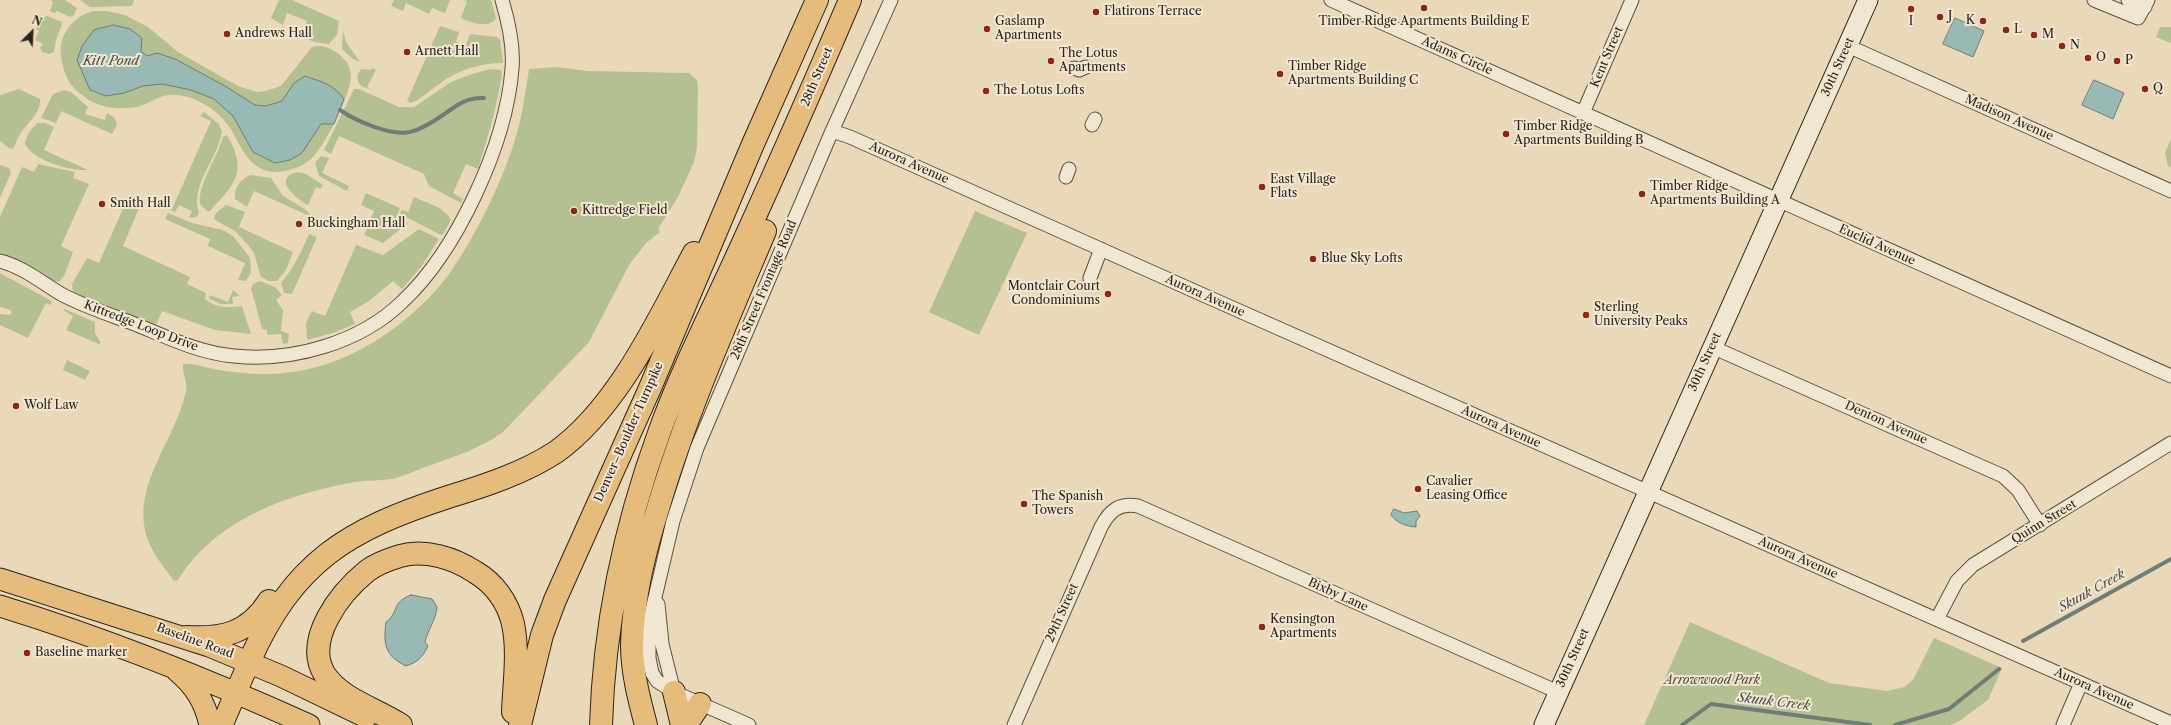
<!DOCTYPE html>
<meta charset="utf-8">
<style>
body{margin:0}
#map{position:relative;width:2171px;height:725px;overflow:hidden;background:#ead9b8;font-family:"Libre Caslon Text",serif}
canvas{display:block}
.north{position:absolute;left:12px;top:12px;width:40px;height:40px;-webkit-text-stroke:3px #f1e6d1;paint-order:stroke;rotate:24deg;font-size:11px;font-weight:700;line-height:16px;text-align:center;color:#2d221b}
.north::after{content:'';display:block;margin:auto;width:14px;height:18px;background:#2d221b;clip-path:polygon(50% 0,100% 100%,50% 72%,0 100%)}
</style>
<div id="map">
<canvas width="2171" height="725"></canvas>
<div class="north">N</div>
</div>
<script>
const ctx = document.querySelector('canvas').getContext('2d');
ctx.lineJoin = 'round';
function fill(path, color) {
  ctx.fillStyle = color;
  ctx.fill(path, 'evenodd');
}
function trace(path, color, width, dash) {
  ctx.strokeStyle = color;
  ctx.lineWidth = width;
  ctx.lineCap = dash ? 'butt' : 'round';
  ctx.setLineDash(dash || []);
  ctx.stroke(path);
}
function drawText(font, color, halo, rows, align = 'center') {
  ctx.font = font + ' "Libre Caslon Text",serif';
  ctx.lineWidth = 4;
  ctx.setLineDash([]);
  ctx.textBaseline = 'middle';
  ctx.strokeStyle = halo;
  ctx.fillStyle = color;
  for (const [text, x, y, turn = 0] of rows) {
    ctx.save();
    ctx.translate(x, y);
    ctx.rotate((+turn || 0) * Math.PI / 180);
    ctx.textAlign = isNaN(turn) ? turn : align;
    if (halo) ctx.strokeText(text, 0, 0);
    ctx.fillText(text, 0, 0);
    ctx.restore();
  }
}
fill(new Path2D(`
 M50 0H65L77 8 74 15 70 17 57 11 55 13 50 11 53 2Z
 M80 0H134L132 6 90 7Z
 M279 0H292L339 21 337 35 329 44 314 42 301 36 307 21 287 13 283 25 271 18Z
 M394 0H450L445 13 432 8 429 14 406 3 403 11 391 6Z
 M464 0H491L496 18C490 29 471 23 461 18L467 1Z
 M93 11H106L125 15 148 27 178 52 238 86 257 92 266 91 281 86 312 47C320 45 325 46 332 50 342 55 350 63 351 75 352 92 324 148 311 159 302 167 287 172 275 172 249 171 241 146 230 128 222 116 211 107 198 101 191 97 177 94 169 95 160 96 151 102 143 105 125 111 101 109 86 98 76 91 69 84 65 73 61 62 58 45 64 35 71 22 79 15 93 11Z
 M47 16 62 22V24L56 40 54 52 49 54 42 52 40 48 43 44 35 40 39 31 36 29 37 27H39L44 17Z
 M440 26 459 32 456 42 466 45 470 34 497 37 500 40 503 63C480 63 458 70 439 84 430 90 422 99 411 103L407 101Z
 M2160 27H2171V43L2156 37Z
 M343 30 346 42 360 62 353 59 342 49Z
 M556 67 588 71 689 73 697 80 698 87 697 148 694 162 678 197 658 229 660 232 646 243 629 265 589 342 503 432C480 449 455 456 429 466 416 470 405 476 392 479 380 481 367 480 355 482 288 494 216 519 178 580L174 581C166 570 156 558 150 545 126 490 175 443 186 391 188 382 182 373 183 364 194 363 207 368 218 370 244 374 273 376 299 371 352 362 401 329 437 289 465 258 499 189 512 149 521 123 525 96 529 69Z
 M373 68 376 70 367 87 373 90 361 86C356 80 356 73 362 69L370 70Z
 M490 69 501 70 502 74C497 107 488 137 478 169L466 164 453 193 463 199 461 203 429 186 424 174 339 136 331 154 324 150 354 89H359L399 107H414L451 82 469 75Z
 M19 89 40 99C41 114 27 123 20 134 17 139 16 144 13 149L9 148 0 141V95Z
 M64 90 71 92 88 107 85 114 105 120 107 113 115 118 117 125 112 134 61 111 56 123 41 118 53 94Z
 M204 112 219 124 222 132C217 161 190 183 199 214L196 217 189 218 192 211 179 205 175 212 169 209H172L211 121 200 116Z
 M38 123H45L54 127 44 150 88 170C69 171 34 161 25 144 27 134 30 129 38 123Z
 M227 135C248 172 236 182 210 211H207L200 204C197 186 218 156 223 137Z
 M2171 139V168L2168 166 2165 153Z
 M321 156 329 158 322 173 349 186 347 191 319 176 315 163Z
 M38 164 75 172 73 178 89 184 61 246 73 252 64 276 59 282 50 280 28 266 0 254V217L22 167 34 172Z
 M0 165 9 168 11 173 0 198Z
 M298 172 306 174 323 185 321 189 316 187 308 205C296 199 271 178 298 172Z
 M250 175 271 178 282 195 306 210 312 217 254 191 247 207 235 199C234 187 240 180 250 175Z
 M366 193 400 208 396 218 408 223 383 243 364 235 374 211 361 205Z
 M129 195 141 199 140 206 123 246 190 277 187 284 206 293 205 299C215 308 230 308 242 306L251 334 215 330 162 311 156 325 154 324 73 293 72 284 87 258 99 263Z
 M414 197C426 203 445 207 451 220L443 234 441 235 400 214 402 210 408 212Z
 M226 205 245 212 239 227 293 252 286 270 277 281H269L261 277 254 253 248 245 236 232 214 219 216 213Z
 M975 211 1027 233 979 335 929 312Z
 M168 213 192 223 223 230 234 237 250 258 251 273 246 281 238 280 245 263 208 246 210 239 165 219Z
 M419 229 439 239 421 267 402 289 393 281 369 301 350 312 355 324 333 333 307 340 306 323 312 311 325 316 356 245 383 255Z
 M309 234 317 237 292 294 284 293 281 283C294 268 301 252 309 234Z
 M0 273 52 301 51 305 46 303 28 338 0 325V314L10 315 12 313 10 310 0 307Z
 M260 281 275 287 282 295 276 300 283 310 281 331 289 334 288 343 283 344 281 334 267 335V330L262 329 251 288 253 284Z
 M233 290 240 296 232 297 233 304H221L209 299 210 295 228 302Z
 M64 309 95 322V333L101 343 99 344 66 330 73 316 64 311Z
 M67 360 90 371 85 380 63 370Z
 M1690 622 1829 683 1887 691 1904 687 1913 680 1934 638 2002 668 1988 700 1958 722 1950 725H1644Z`), '#b4c091');
const water = new Path2D(`
 M1955 18 1984 31 1973 57 1943 44Z
 M114 25 130 29 142 38 141 51 147 56 157 53 175 59 225 86 255 105 266 106 282 101 294 83 305 76C322 82 333 84 344 99L334 124H321L302 153 290 160 275 163 253 152 233 116 214 99 191 90 162 84 143 86 124 93 106 96 90 90 77 60 82 46 94 30Z
 M2094 80 2124 93 2113 119 2082 105Z
 M1394 509 1404 513 1417 511 1420 516 1416 521V527C1405 526 1397 523 1391 515Z
 M411 595 432 599 437 607C436 620 428 629 425 642L428 646C422 658 418 662 406 666 385 656 383 644 386 622 399 613 391 602 411 595Z`);
fill(water, '#99b9b5');
trace(water, '#6e7d77', 1);
trace(new Path2D(`
 M340 110C356 121 390 136 410 132 422 129 433 122 443 115 457 105 467 97 484 98
 M2023 641 2171 559
 M1682 725 1711 704 1870 725
 M1895 725 1949 709 1999 669`), '#6e7d77', 4);
trace(new Path2D(`
 M1085 290 1090 278`), '#c4b499', 13, [13, 6]);
const street = new Path2D(`
 M1331 0 2171 376
 M2094 0 2138 18 2148 0
 M2128 0 2145 7
 M1848 46 2171 191
 M1074 68 1079 70 1086 67
 M1583 113 1632 0
 M1092 125 1095 119
 M832 131 850 137 1201 294 2171 723
 M1066 177 1069 169
 M0 261C23 267 41 282 61 294 83 306 108 314 132 323 165 336 198 353 234 356 292 362 360 343 402 302 457 251 506 144 512 69 514 47 508 20 502 0
 M1090 278 1101 249
 M1712 347 2003 476 2018 490 2040 525
 M658 604 662 644 674 692
 M1937 619 1957 581 1973 565 2171 443
 M749 725 674 692 657 681 652 673 649 658V630L652 610 673 521 697 448 832 131 891 0
 M1014 725 1101 527C1110 510 1119 503 1138 506L1558 692
 M2063 725 2081 683`);
const secondary = new Path2D(`
 M1544 725 1868 0`);
const primary = new Path2D(`
 M0 579 209 646 281 676 366 717
 M0 606C107 639 207 679 309 725
 M177 671C195 686 205 702 210 725
 M222 725 249 662`);
const highway = new Path2D(`
 M186 637C222 639 248 634 269 601
 M249 662C294 561 347 530 448 497 484 486 524 473 556 452 618 408 659 318 694 253
 M674 692 682 725
 M401 725C377 709 342 700 325 675 303 640 340 593 367 571 375 565 390 559 400 556 425 549 454 558 475 572 494 583 508 602 513 624 519 652 514 684 513 712
 M520 725 542 635 555 600 650 388 753 144 817 0
 M601 725C604 626 625 526 659 433 682 369 714 307 742 245 779 164 815 82 850 0
 M646 725C639 699 632 672 632 645 633 597 645 550 659 505 687 411 727 321 765 231
 M686 725 700 704`);
trace(street, '#5c5042', 15);
trace(secondary, '#2d221b', 21);
trace(primary, '#2d221b', 23);
trace(highway, '#2d221b', 24);
trace(street, '#f1e6d1', 13);
trace(secondary, '#f1e6d1', 19);
trace(primary, '#e5bc7c', 21);
trace(highway, '#e5bc7c', 22);
for (const [x, y, r, color] of [
 [1424,8,4,"#8f2418"],
 [1911,9,4,"#8f2418"],
 [1096,12,4,"#8f2418"],
 [1940,17,4,"#8f2418"],
 [1983,21,4,"#8f2418"],
 [987,29,4,"#8f2418"],
 [2006,30,4,"#8f2418"],
 [227,34,4,"#8f2418"],
 [2034,35,4,"#8f2418"],
 [2062,46,4,"#8f2418"],
 [407,52,4,"#8f2418"],
 [2088,58,4,"#8f2418"],
 [1051,61,4,"#8f2418"],
 [2117,61,4,"#8f2418"],
 [1280,74,4,"#8f2418"],
 [2145,89,4,"#8f2418"],
 [986,91,4,"#8f2418"],
 [1506,134,4,"#8f2418"],
 [1262,187,4,"#8f2418"],
 [1642,194,4,"#8f2418"],
 [102,204,4,"#8f2418"],
 [574,211,4,"#8f2418"],
 [299,224,4,"#8f2418"],
 [1313,259,4,"#8f2418"],
 [1108,294,4,"#8f2418"],
 [1586,315,4,"#8f2418"],
 [16,406,4,"#8f2418"],
 [1418,489,4,"#8f2418"],
 [1024,504,4,"#8f2418"],
 [1262,627,4,"#8f2418"],
 [27,653,4,"#8f2418"]
]) {
  const dot = new Path2D();
  dot.arc(x, y, r, 0, 2 * Math.PI);
  ctx.fillStyle = color;
  ctx.fill(dot);
  trace(dot, '#f1e6d1', 1.5);
}
drawText('12px', '#2d221b', '#f1e6d1', [
 ["Flatirons Terrace",1104,12],
 ["J",1948,17],
 ["K",1975,21,"right"],
 ["Gaslamp",995,22],
 ["Apartments",995,36],
 ["Timber Ridge Apartments Building E",1424,22,"center"],
 ["I",1911,22,"center"],
 ["L",2014,30],
 ["Andrews Hall",235,34],
 ["M",2042,35],
 ["N",2070,46],
 ["Arnett Hall",415,52],
 ["The Lotus",1059,54],
 ["Apartments",1059,68],
 ["O",2096,58],
 ["P",2125,61],
 ["Timber Ridge",1288,67],
 ["Apartments Building C",1288,81],
 ["Q",2153,89],
 ["The Lotus Lofts",994,91],
 ["Timber Ridge",1514,127],
 ["Apartments Building B",1514,141],
 ["East Village",1270,180],
 ["Flats",1270,194],
 ["Timber Ridge",1650,187],
 ["Apartments Building A",1650,201],
 ["Smith Hall",110,204],
 ["Kittredge Field",582,211],
 ["Buckingham Hall",307,224],
 ["Blue Sky Lofts",1321,259],
 ["Montclair Court",1100,287,"right"],
 ["Condominiums",1100,301,"right"],
 ["Sterling",1594,308],
 ["University Peaks",1594,322],
 ["Wolf Law",24,406],
 ["Cavalier",1426,482],
 ["Leasing Office",1426,496],
 ["The Spanish",1032,497],
 ["Towers",1032,511],
 ["Kensington",1270,620],
 ["Apartments",1270,634],
 ["Baseline marker",35,653]
], 'left');
drawText('12px', '#2d221b', '#f1e6d1', [
 ["Adams Circle",1457,56,24],
 ["Kent Street",1607,57,-67],
 ["30th Street",1838,67,-66],
 ["28th Street",817,77,-67],
 ["Madison Avenue",2009,118,24],
 ["Aurora Avenue",909,163,24],
 ["Euclid Avenue",1877,245,24],
 ["28th Street Frontage Road",764,290,-67],
 ["Aurora Avenue",1205,296,24],
 ["Kittredge Loop Drive",141,326,21],
 ["30th Street",1705,362,-66],
 ["Denton Avenue",1886,423,24],
 ["Aurora Avenue",1501,427,24],
 ["Denver–Boulder Turnpike",629,432,-66],
 ["Quinn Street",2044,522,-31],
 ["Aurora Avenue",1798,558,24],
 ["Bixby Lane",1338,595,24],
 ["29th Street",1062,613,-66],
 ["Baseline Road",195,641,20],
 ["30th Street",1573,658,-66],
 ["Aurora Avenue",2094,689,24]
]);
drawText('italic 12px', '#4f4a38', '#f1e6d1', [
 ["Arrowwood Park",1712,681]
]);
drawText('italic 13px', '#4d4f49', '#f1e6d1', [
 ["Kitt Pond",111,61],
 ["Skunk Creek",2092,591,-29],
 ["Skunk Creek",1774,702,7]
]);
</script>
